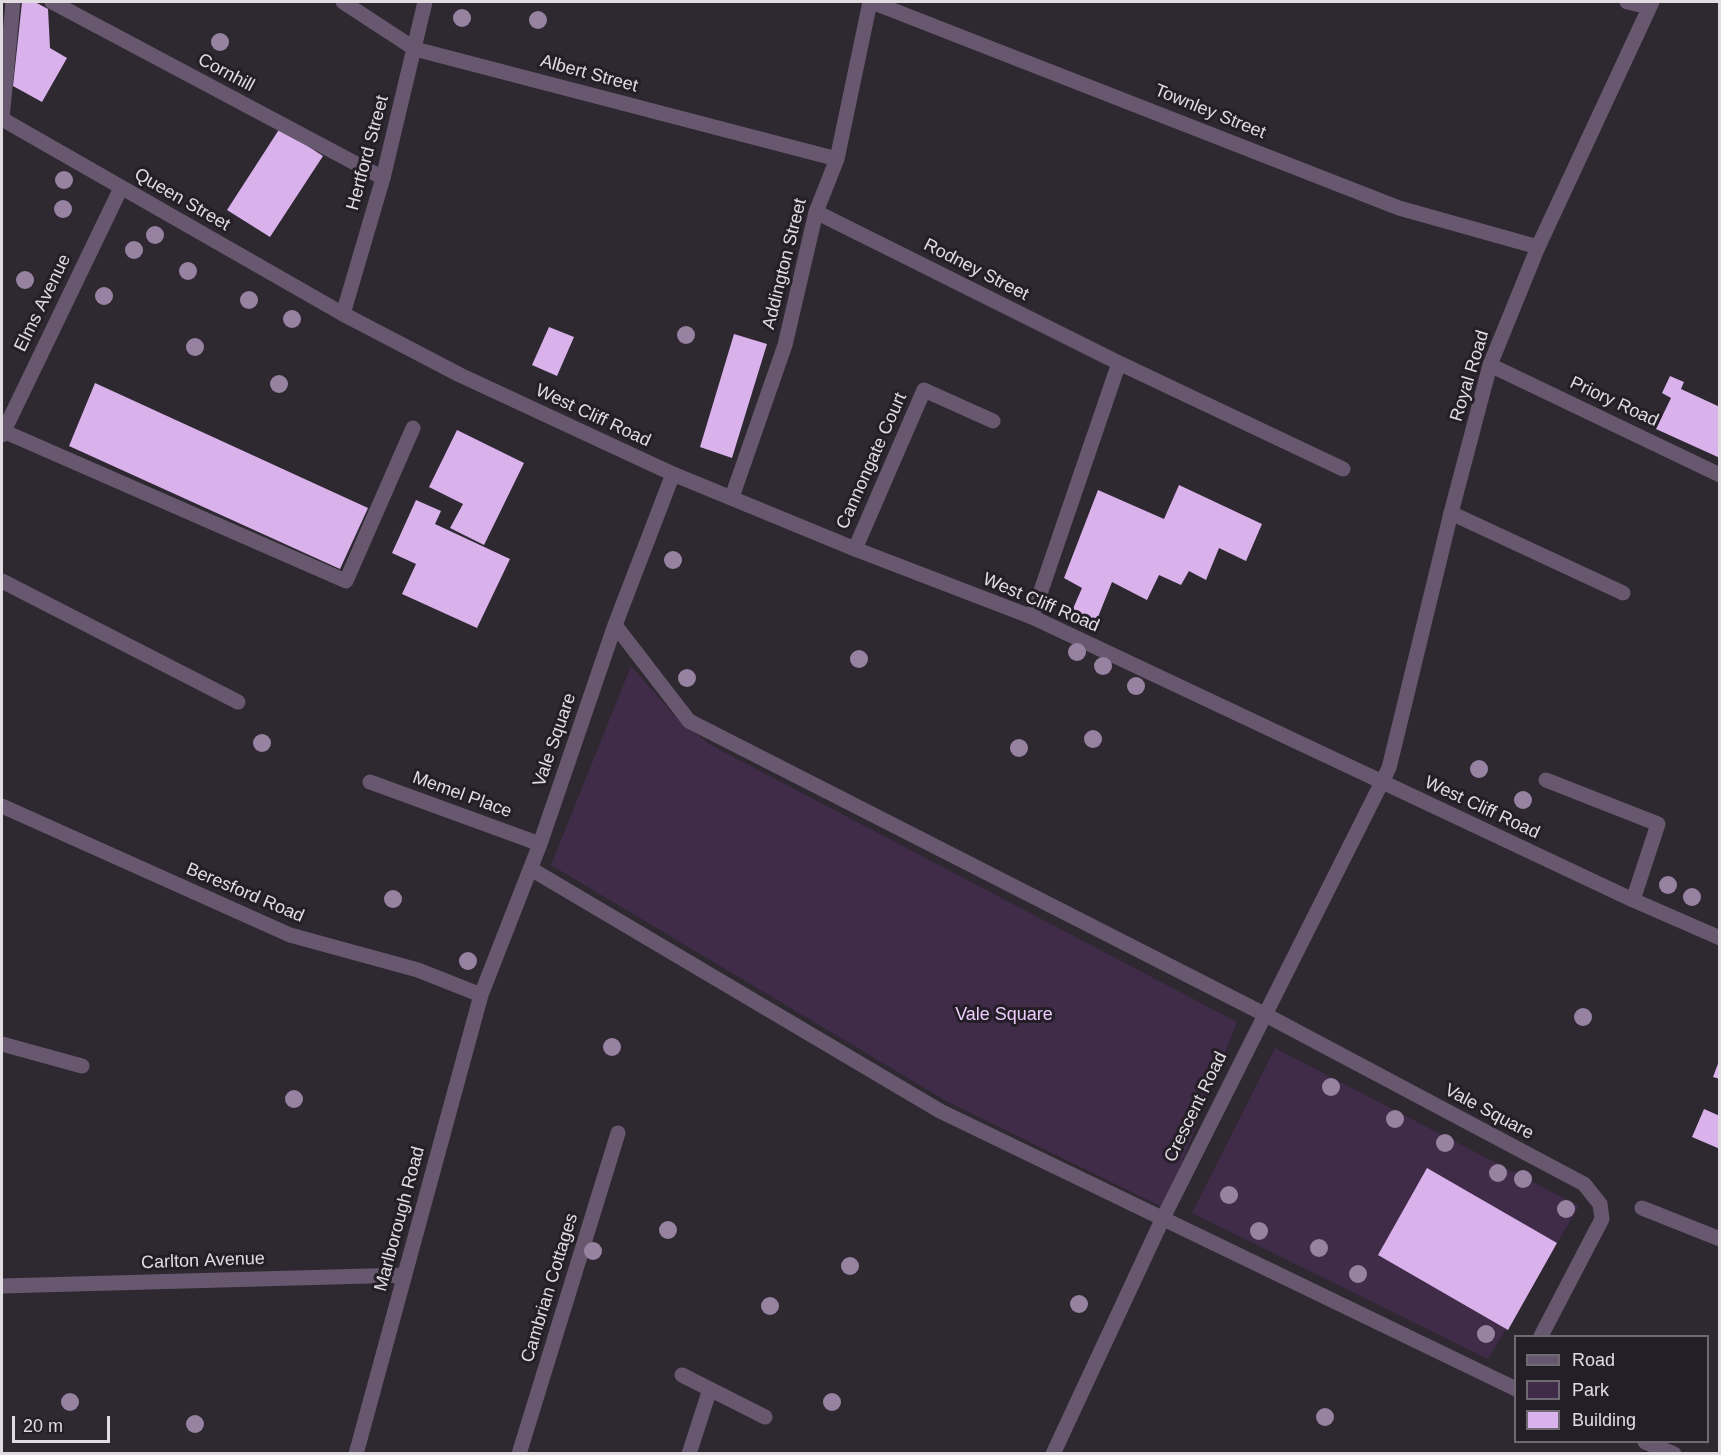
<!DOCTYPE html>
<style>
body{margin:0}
#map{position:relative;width:1721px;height:1455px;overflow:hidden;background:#2e2831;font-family:Arial,sans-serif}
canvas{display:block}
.frame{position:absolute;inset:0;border:3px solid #e0dce2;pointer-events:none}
.legend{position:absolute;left:1514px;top:1335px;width:195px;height:108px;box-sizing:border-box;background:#241e27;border:2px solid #6f6a72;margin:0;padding:8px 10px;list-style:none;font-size:18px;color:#e0dce2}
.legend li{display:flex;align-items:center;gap:12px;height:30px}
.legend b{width:30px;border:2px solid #6f6a72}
.scale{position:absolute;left:12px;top:1416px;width:98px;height:27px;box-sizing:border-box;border:3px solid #e0dce2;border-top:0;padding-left:8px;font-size:18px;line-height:21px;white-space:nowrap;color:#e0dce2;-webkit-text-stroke:4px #241e27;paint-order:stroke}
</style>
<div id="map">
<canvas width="1721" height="1455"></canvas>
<div class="frame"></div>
<ul class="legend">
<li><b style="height:8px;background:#67586f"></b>Road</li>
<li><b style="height:16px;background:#402b49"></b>Park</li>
<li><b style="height:16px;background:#d9b1eb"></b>Building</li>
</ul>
<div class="scale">20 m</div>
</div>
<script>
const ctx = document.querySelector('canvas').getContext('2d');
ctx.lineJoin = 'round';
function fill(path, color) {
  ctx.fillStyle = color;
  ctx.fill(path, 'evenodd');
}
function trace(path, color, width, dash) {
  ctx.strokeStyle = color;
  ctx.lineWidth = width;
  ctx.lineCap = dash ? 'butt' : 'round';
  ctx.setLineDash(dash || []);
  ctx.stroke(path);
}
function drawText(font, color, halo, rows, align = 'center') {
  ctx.font = font + ' Arial,sans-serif';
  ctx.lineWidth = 6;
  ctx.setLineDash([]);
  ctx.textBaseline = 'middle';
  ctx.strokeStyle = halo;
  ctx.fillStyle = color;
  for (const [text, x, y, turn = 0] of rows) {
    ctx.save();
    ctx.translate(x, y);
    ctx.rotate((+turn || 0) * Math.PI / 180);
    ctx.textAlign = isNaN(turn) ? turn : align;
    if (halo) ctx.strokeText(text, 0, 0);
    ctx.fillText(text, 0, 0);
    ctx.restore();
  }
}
fill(new Path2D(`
 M631 666 674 715 709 744 1237 1022 1164 1208 948 1102 551 865Z
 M1275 1048 1579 1206 1488 1359 1192 1213Z`), '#402b49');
fill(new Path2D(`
 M22 2H35L48 9 50 48 67 58 42 102 13 86Z
 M280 128 323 156 270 237 227 210Z
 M549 327 574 337 557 376 532 365Z
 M734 334 767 344 732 458 700 447Z
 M1670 376 1684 382 1681 389 1720 407V458L1656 429 1671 398 1662 393Z
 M95 383 368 508 340 569 69 446Z
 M457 430 524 463 484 545 450 528 463 504 429 487Z
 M1179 485 1262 524 1246 561 1219 548 1206 580 1189 571 1181 585 1159 575 1147 600 1112 582 1096 622 1072 611 1082 588 1064 578 1098 490 1164 519Z
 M416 500 441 511 435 524 510 559 477 628 402 594 416 564 392 553Z
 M1719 1061H1720V1079L1713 1077Z
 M1704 1109 1720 1116V1149L1692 1137Z
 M1427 1168 1557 1243 1508 1330 1378 1255Z`), '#d9b1eb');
trace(new Path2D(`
 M52 2 383 178
 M2 119 13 2
 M3 431 346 581 413 428
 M1451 513 1623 593
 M2 581 238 702
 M1546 780 1658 824 1633 900`), '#67586f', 15);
trace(new Path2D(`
 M343 2 415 49 837 159
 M872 2 1399 208 1538 247
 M1627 2 1649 7
 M816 212 1119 363 1343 469
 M343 314 383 178 425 2
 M1490 365 1720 475
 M2 435 121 188
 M732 497 785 345 816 212 837 159 870 2
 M855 549 924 390 993 421
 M1032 617 1119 363
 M615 625 689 721 1264 1014 1584 1184 1600 1204 1602 1219 1541 1336
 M370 782 540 844
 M2 806 290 935 418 970 481 995
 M531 869 940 1111 1516 1389
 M2 1044 82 1066
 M1642 1208 1720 1239
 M2 1286 405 1275
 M682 1375 765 1417
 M1645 1442 1674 1454
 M356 1454 481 995 540 844 615 625 673 474
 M519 1454 618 1133
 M689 1454 710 1389`), '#67586f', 15);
trace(new Path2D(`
 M2 119 343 314 460 375 673 474 855 549 1032 617 1633 900 1720 938
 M1053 1454 1163 1218 1389 768 1451 513 1490 365 1538 247 1652 2`), '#67586f', 15);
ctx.fillStyle = '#9782a1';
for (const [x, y] of [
 [462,18],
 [538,20],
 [220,42],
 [64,180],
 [63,209],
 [155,235],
 [134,250],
 [188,271],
 [25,280],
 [104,296],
 [249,300],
 [292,319],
 [686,335],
 [195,347],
 [279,384],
 [673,560],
 [1077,652],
 [859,659],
 [1103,666],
 [687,678],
 [1136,686],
 [1093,739],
 [262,743],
 [1019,748],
 [1479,769],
 [1523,800],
 [1668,885],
 [1692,897],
 [393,899],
 [468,961],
 [1583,1017],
 [612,1047],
 [1331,1087],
 [294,1099],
 [1395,1119],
 [1445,1143],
 [1498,1173],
 [1523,1179],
 [1229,1195],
 [1566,1209],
 [668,1230],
 [1259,1231],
 [1319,1248],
 [593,1251],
 [850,1266],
 [1358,1274],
 [1079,1304],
 [770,1306],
 [1486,1334],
 [70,1402],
 [832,1402],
 [1325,1417],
 [195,1424]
]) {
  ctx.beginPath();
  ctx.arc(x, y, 9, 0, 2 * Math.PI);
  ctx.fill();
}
drawText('18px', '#e0dce2', '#241e27', [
 ["Cornhill",226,73,28],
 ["Albert Street",589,74,15],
 ["Townley Street",1210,112,22],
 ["Hertford Street",368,153,-75],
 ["Queen Street",182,200,30],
 ["Addington Street",785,264,-76],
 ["Rodney Street",976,270,27],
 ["Elms Avenue",43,303,-64],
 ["Royal Road",1470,376,-73],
 ["Priory Road",1614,402,25],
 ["West Cliff Road",593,416,25],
 ["Cannongate Court",872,461,-66],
 ["West Cliff Road",1041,603,23],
 ["Vale Square",555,740,-71],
 ["Memel Place",462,795,20],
 ["West Cliff Road",1482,808,25],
 ["Beresford Road",245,893,23],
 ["Crescent Road",1196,1107,-64],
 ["Vale Square",1489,1112,28],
 ["Marlborough Road",400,1219,-75],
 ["Carlton Avenue",203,1261,-2],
 ["Cambrian Cottages",550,1288,-73]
]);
drawText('18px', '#edccfc', '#241e27', [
 ["Vale Square",1004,1015]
]);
</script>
